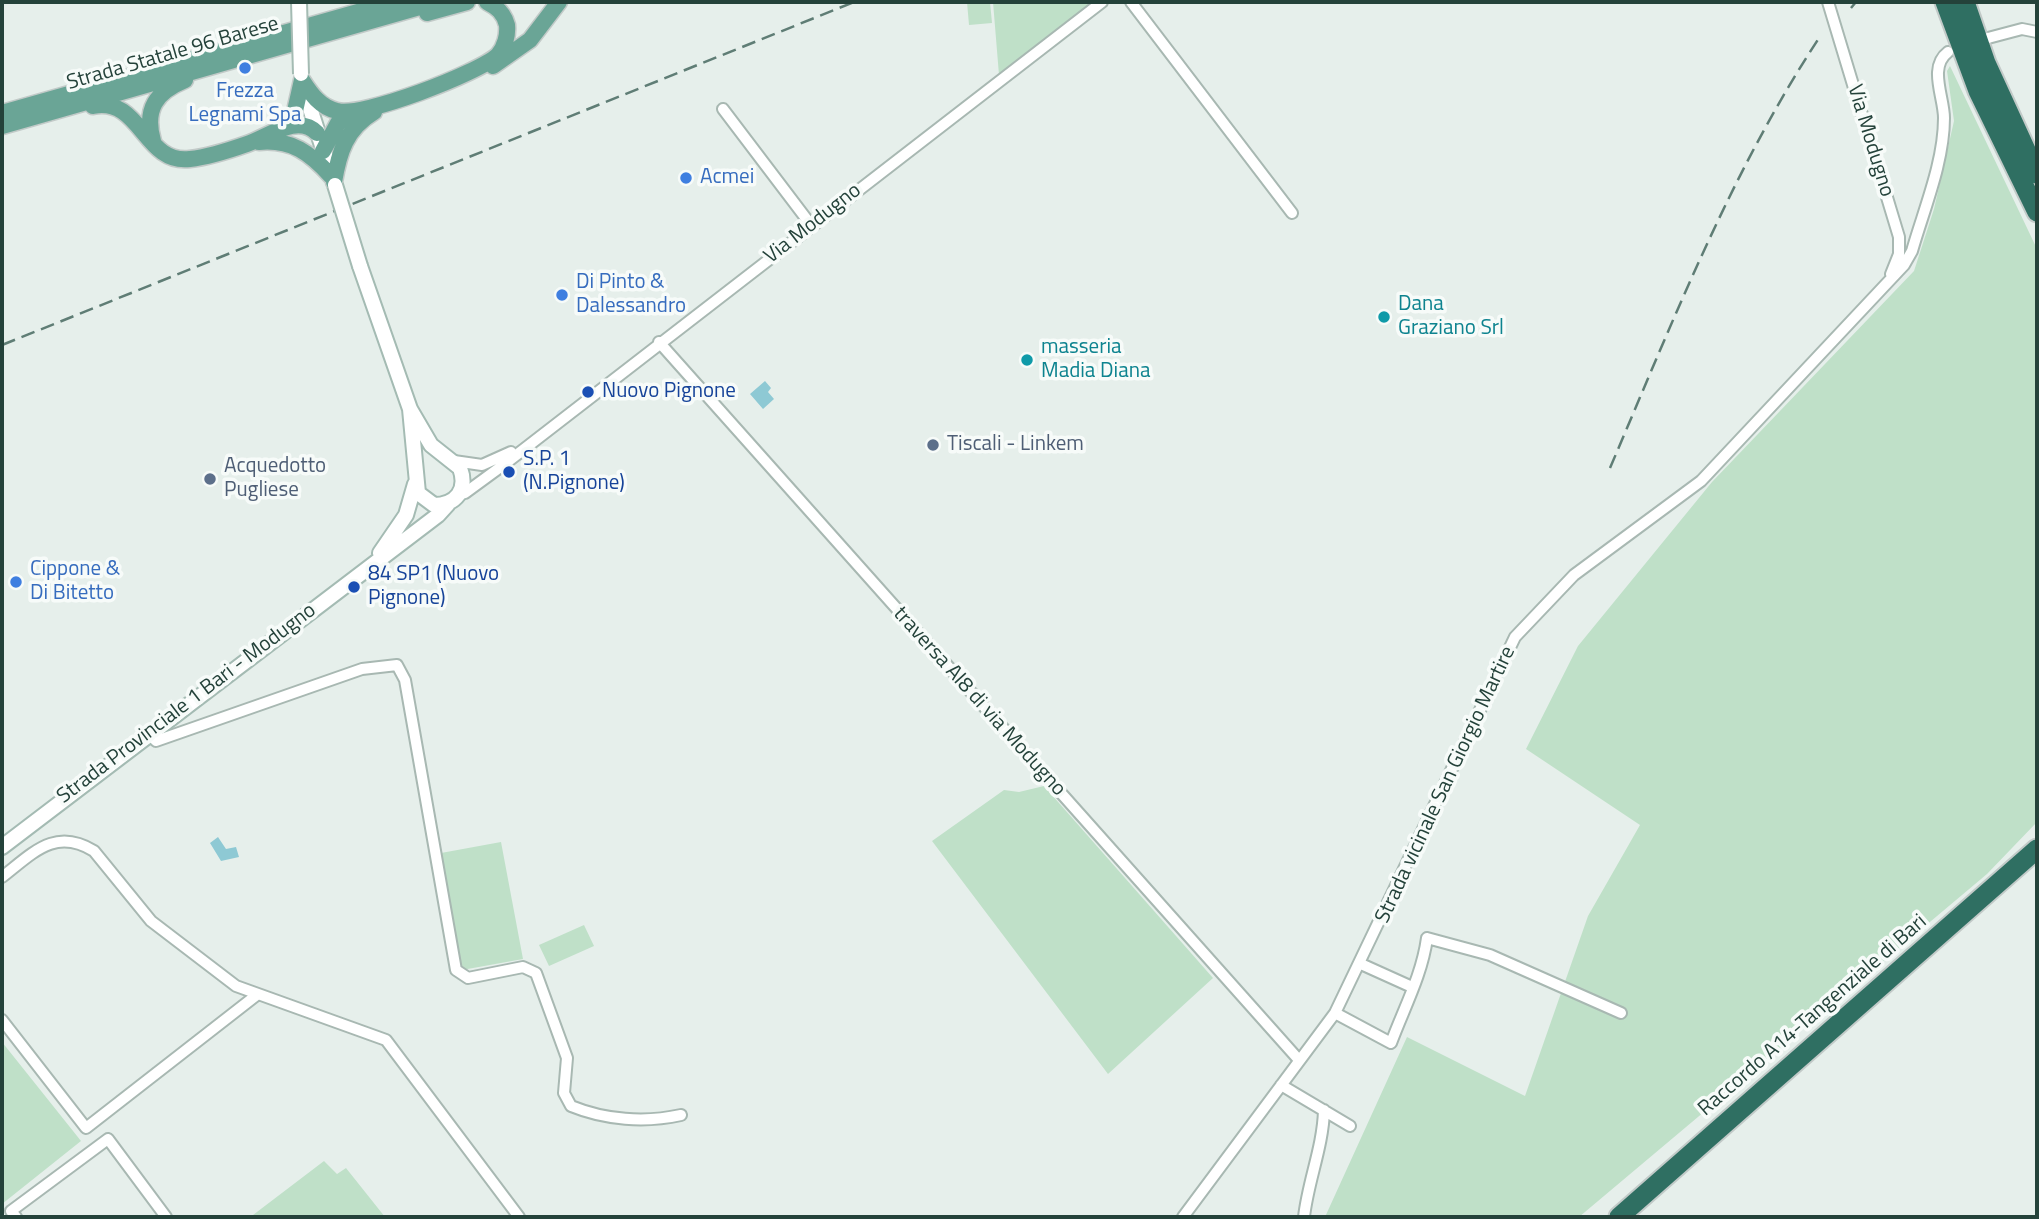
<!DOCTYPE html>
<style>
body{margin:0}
#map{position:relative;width:2039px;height:1219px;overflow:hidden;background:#e6efeb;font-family:"Titillium Web",sans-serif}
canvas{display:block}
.frame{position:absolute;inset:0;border:4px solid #24423a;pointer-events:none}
</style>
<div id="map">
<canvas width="2039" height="1219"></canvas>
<div class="frame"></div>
</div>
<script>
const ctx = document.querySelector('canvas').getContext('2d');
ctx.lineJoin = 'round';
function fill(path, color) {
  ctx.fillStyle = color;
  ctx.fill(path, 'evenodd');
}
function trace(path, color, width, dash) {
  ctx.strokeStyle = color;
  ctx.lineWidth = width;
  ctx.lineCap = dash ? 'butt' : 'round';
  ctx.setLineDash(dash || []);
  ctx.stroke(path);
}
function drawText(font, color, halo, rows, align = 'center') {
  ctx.font = font + ' "Titillium Web",sans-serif';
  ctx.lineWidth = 7;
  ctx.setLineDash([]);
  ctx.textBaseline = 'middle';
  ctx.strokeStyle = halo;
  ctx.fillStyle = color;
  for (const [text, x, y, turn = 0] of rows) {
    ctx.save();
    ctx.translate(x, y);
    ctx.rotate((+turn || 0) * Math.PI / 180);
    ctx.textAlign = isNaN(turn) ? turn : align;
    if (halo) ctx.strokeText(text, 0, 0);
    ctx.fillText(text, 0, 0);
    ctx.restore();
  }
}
fill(new Path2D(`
 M967 2H990L992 23 969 25Z
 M993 2H1095L999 75Z
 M1950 66 2037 249V822L1987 874 1579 1217H1325L1407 1037 1525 1096 1588 916 1640 825 1526 749 1578 646 1712 482 1914 271 1934 209 1954 121 1947 71Z
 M1044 786 1213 978 1108 1074 932 841 1004 790 1019 792Z
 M501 842 523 959 462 970 441 853Z
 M584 925 594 946 549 966 539 945Z
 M2 1042 81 1141 2 1204Z
 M324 1161 337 1174 346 1168 385 1217H254L253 1215Z`), '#bfe0c8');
fill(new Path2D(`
 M765 381 771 388 768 392 774 399 763 409 750 394Z
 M218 837 226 849 236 847 239 857 221 861 210 843Z`), '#8ec9d4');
const street = new Path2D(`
 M1131 2 1292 213
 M1828 2 1899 237V254L1891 274
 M1988 38 2022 29 2037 32
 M723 109 811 225
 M659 342 1299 1060
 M454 461 482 465 511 452
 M460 494 465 493 506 463 1102 2
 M149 734 156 741 362 669 397 665 405 680 456 970 468 978 523 967 536 973 567 1058 564 1093 571 1106C605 1120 645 1123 681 1115
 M2 877C33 853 55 827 94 851L151 921 236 986 386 1040 519 1217
 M1361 964 1412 987
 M1335 1013 1391 1043C1404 1008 1422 975 1427 938L1490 955 1621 1013
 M2 1020 86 1128 258 994
 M1281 1085 1350 1126
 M16 1217 11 1211 108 1139 166 1217
 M1183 1217 1335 1013 1515 637 1574 575 1701 481 1904 265 1912 251C1924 209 1944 162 1944 118 1944 97 1928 67 1948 52
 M1304 1217C1308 1181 1323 1147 1324 1110`);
const secondary = new Path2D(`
 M302 83 332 177
 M360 266 410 409 431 445 460 468C468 490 456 505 434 505L418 493 410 409
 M380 553 406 515 415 484
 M2 847 438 515 448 504`);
const primary = new Path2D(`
 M427 13 467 2
 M493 66 530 40 559 2
 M302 80C311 94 320 107 337 111 362 118 479 73 498 55 505 47 508 35 507 25 504 13 497 7 487 2
 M93 106C141 96 144 165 190 159 209 157 230 150 247 144 268 137 298 113 317 133
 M2 113 393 2
 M2 126 437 2
 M279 130 295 111 302 80
 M153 141C144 109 156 92 185 80
 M259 142C292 139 310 153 331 176
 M323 151 338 123 354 113
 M334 182C339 152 346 129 374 112`);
const highway = new Path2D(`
 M1945 2 1978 91 2037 212
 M1965 2 1986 63 2037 174
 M1619 1217 2037 849`);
trace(street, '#a8b8b2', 14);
trace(secondary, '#a4bbb3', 18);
trace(primary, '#c2cac8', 19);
trace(highway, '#c2cac8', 23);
trace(street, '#fff', 10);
trace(secondary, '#fff', 14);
trace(primary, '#6aa596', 16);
trace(highway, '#2f6f62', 19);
trace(new Path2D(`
 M1851 8 1856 2
 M2 345 854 2
 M1610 468C1673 321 1731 172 1819 38`), '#5f7d75', 2.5, [14, 7]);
const secondaryBridge = new Path2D(`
 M299 2 301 74
 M335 185 360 266`);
trace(secondaryBridge, '#a4bbb3', 18, []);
trace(secondaryBridge, '#fff', 14);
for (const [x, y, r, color] of [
 [245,68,7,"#3f7fe0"],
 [686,178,7,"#3f7fe0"],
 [562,295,7,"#3f7fe0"],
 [1384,317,7,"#0f9aa8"],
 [1027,360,7,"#0f9aa8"],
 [588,392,7,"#1a4fb4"],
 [933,445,7,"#5c6f8a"],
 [509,472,7,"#1a4fb4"],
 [210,479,7,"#5c6f8a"],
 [16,582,7,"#3f7fe0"],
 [354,587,7,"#1a4fb4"]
]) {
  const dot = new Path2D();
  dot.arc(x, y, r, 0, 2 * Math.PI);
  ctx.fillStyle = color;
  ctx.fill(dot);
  trace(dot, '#f7fbf9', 2.5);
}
drawText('21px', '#24423a', '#f7fbf9', [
 ["Strada Statale 96 Barese",173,54,-16],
 ["Via Modugno",1870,141,73],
 ["Via Modugno",813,224,-38],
 ["traversa AI8 di via Modugno",979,702,48],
 ["Strada Provinciale 1 Bari - Modugno",187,704,-37],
 ["Strada vicinale San Giorgio Martire",1446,785,-65],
 ["Raccordo A14-Tangenziale di Bari",1813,1016,-41]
]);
drawText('21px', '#366cbe', '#f7fbf9', [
 ["Frezza",245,92,"center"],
 ["Legnami Spa",245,116,"center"],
 ["Acmei",700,178],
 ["Di Pinto &",576,283],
 ["Dalessandro",576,307],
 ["Cippone &",30,570],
 ["Di Bitetto",30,594]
], 'left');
drawText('21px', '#0d838f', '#f7fbf9', [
 ["Dana",1398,305],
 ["Graziano Srl",1398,329],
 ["masseria",1041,348],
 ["Madia Diana",1041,372]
], 'left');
drawText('21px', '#164399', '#f7fbf9', [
 ["Nuovo Pignone",602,392],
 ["S.P. 1",523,460],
 ["(N.Pignone)",523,484],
 ["84 SP1 (Nuovo",368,575],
 ["Pignone)",368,599]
], 'left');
drawText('21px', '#4e5e75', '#f7fbf9', [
 ["Tiscali - Linkem",947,445],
 ["Acquedotto",224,467],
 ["Pugliese",224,491]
], 'left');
</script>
